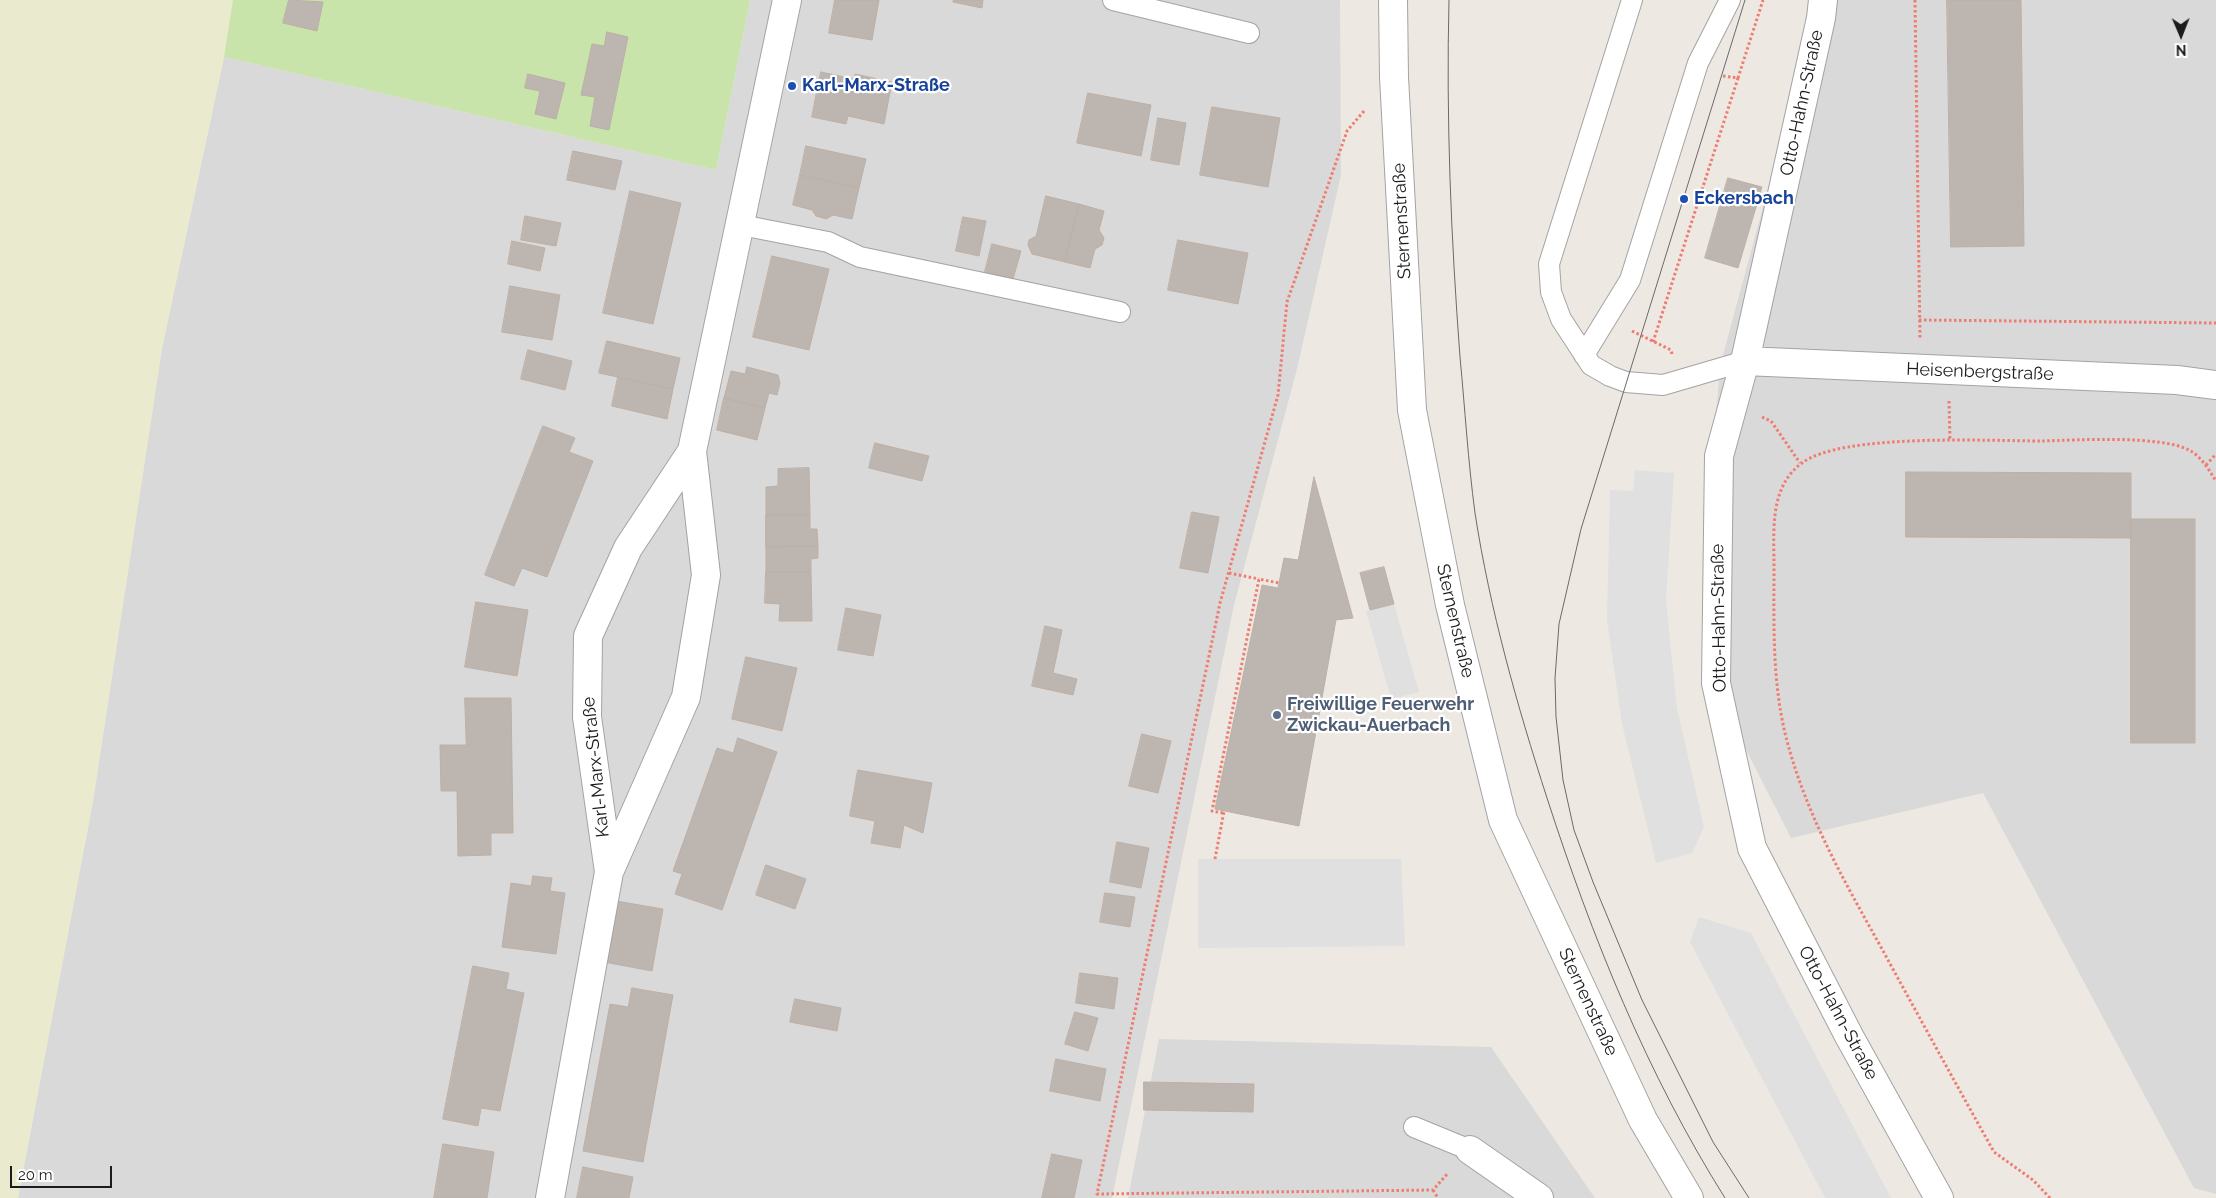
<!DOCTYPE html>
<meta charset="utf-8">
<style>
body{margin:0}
#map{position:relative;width:2216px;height:1198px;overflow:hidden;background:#ede9e2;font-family:Raleway,sans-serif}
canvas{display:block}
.north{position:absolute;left:2156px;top:10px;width:50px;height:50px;-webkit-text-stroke:4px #fff;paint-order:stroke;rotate:179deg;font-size:14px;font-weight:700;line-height:20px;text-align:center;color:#1c1c1c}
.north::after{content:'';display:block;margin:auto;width:18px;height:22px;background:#1c1c1c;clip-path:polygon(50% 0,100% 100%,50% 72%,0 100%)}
.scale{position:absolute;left:10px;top:1166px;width:102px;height:22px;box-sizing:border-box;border:2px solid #1c1c1c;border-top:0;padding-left:6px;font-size:15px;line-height:18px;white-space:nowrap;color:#1c1c1c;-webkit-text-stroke:4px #fff;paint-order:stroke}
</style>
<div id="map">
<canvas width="2216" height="1198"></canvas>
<div class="north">N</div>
<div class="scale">20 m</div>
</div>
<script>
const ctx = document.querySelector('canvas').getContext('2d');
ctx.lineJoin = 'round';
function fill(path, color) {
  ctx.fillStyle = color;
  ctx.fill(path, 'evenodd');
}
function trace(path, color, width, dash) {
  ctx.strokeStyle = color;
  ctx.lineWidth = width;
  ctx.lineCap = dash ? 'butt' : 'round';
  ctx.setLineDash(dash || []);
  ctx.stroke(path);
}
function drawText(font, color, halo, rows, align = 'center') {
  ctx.font = font + ' Raleway,sans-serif';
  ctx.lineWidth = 4.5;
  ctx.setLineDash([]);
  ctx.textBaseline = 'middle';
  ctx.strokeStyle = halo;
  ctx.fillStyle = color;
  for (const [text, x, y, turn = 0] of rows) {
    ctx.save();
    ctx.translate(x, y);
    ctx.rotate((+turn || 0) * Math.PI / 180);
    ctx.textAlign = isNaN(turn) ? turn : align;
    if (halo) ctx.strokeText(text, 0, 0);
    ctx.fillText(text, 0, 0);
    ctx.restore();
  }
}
fill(new Path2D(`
 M750 0H1340L1341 175 1297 369 1234 605 1112 1198H18L93 801 162 348 224 57 716 170Z
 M1819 0H2216V1194L2194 1188 1983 793 1791 838 1739 736 1705 552 1720 366Z
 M1159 1039 1491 1047 1595 1198H1128Z`), '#dad9d9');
fill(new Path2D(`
 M0 0H233L224 57 162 348 93 801 18 1198H0Z`), '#e9eace');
fill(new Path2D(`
 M233 0H750L716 170 224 57Z`), '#c8e4ab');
fill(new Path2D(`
 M1635 470 1674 473 1666 600 1677 708 1704 827 1692 853 1656 863 1622 724 1607 620 1610 490 1633 491Z
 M1394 604 1419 692 1391 699 1366 611Z
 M1198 859H1401L1405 946 1198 948Z
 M1699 917 1751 933 1891 1198H1825L1690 942Z`), '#e0e0e0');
const building = new Path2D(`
 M289 0 323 2 317 31 283 23Z
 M835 0H879L872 40 829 33Z
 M954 0H983L982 8 953 2Z
 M1947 0H2021L2024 246 1951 247Z
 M607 32 628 37 609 130 590 126 595 97 581 95 592 44 604 46Z
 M821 72 854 79 855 74 892 82 884 124 848 116 846 124 812 117Z
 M528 74 565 83 556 119 535 114 540 91 525 88Z
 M1088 93 1151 105 1141 156 1077 143Z
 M1212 107 1280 118 1268 187 1200 175Z
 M1158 118 1186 123 1179 165 1151 160Z
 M806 146 866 159 859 188 800 175Z
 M573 151 622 161 615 190 567 180Z
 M800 175 859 188 852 219 833 215 826 219 816 216 812 210 793 205Z
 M1728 178 1762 187 1738 268 1705 258Z
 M630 191 681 203 653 324 603 313Z
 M1046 196 1079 204 1065 262 1032 254 1028 245 1029 240 1036 236Z
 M1079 204 1104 211 1099 230 1104 238 1102 245 1095 249 1090 268 1065 262Z
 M525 216 561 223 556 246 521 240Z
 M963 217 986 221 979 256 956 251Z
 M1178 240 1248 253 1238 304 1168 290Z
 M512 241 545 248 540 271 508 264Z
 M992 244 1021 251 1013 279 985 272Z
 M772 256 829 269 809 350 753 337Z
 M510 286 560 295 552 340 502 332Z
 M607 341 680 358 673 389 599 373Z
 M528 350 572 361 565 390 521 379Z
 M747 367 778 375 780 383 777 395 769 393 765 408 724 398 731 371 745 374Z
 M618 377 673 389 667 419 612 406Z
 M724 398 765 408 757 440 717 430Z
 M543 426 575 438 569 452 593 461 547 577 522 568 514 586 485 575Z
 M875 443 929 456 922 481 869 468Z
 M809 468 810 515H766V487L778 486V469Z
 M1906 472 2131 473V538L1906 537Z
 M1314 477 1353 618 1336 620 1299 826 1215 809 1262 585 1278 588 1284 558 1298 560Z
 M1192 512 1219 517 1208 573 1180 568Z
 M766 515H810V529H817L818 546 766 547Z
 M2131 519H2195V743H2131Z
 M818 546V558L811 559V572H766V547Z
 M1384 567 1394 604 1370 610 1360 573Z
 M766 572H811L812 621H779L780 604 765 603Z
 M476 602 528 610 517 676 465 667Z
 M846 608 881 615 873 656 838 650Z
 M1045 626 1062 630 1053 673 1077 679 1073 695 1032 686Z
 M746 657 797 668 782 731 732 719Z
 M465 698H511L513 833H491V855L458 856 457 791H441L440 745H466Z
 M1142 734 1171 741 1158 793 1129 786Z
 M738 738 777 752 722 910 675 894 682 874 673 871 717 748 733 753Z
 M858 770 932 783 923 833 904 825 900 848 871 843 875 821 850 816Z
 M1117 842 1149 848 1141 888 1110 882Z
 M766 865 806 879 795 909 756 895Z
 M533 876 552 878 550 891 565 893 556 954 502 947 511 883 531 886Z
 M1105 893 1135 897 1130 927 1100 922Z
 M616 901 663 909 652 971 604 962Z
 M473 966 509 973 506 989 524 993 500 1111 481 1108 478 1126 443 1119Z
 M1080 973 1118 978 1114 1009 1076 1003Z
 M632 988 673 995 643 1162 583 1151 610 1004 628 1007Z
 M795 999 841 1008 837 1031 790 1022Z
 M1075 1012 1098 1018 1088 1051 1065 1044Z
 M1056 1059 1106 1069 1100 1101 1050 1091Z
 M1144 1082 1254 1084 1253 1112 1144 1110Z
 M443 1144 494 1152 487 1198H434Z
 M1052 1154 1082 1160 1074 1198H1042Z
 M583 1167 633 1177 629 1198H577Z`);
fill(building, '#bdb5af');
trace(building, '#bdb0a6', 1);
const service = new Path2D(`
 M1113 0 1249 33
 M1632 0 1549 264 1551 292 1561 319 1591 365 1610 376 1626 382 1663 385 1745 361
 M741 225 828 242 860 257 1120 312
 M1584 355 1630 280 1698 63 1730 0
 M1414 1127 1470 1150`);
const minor = new Path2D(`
 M1823 0 1821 18 1745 361 1719 456 1716 683 1752 848 1849 1036 1939 1198
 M1745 361 2177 380 2216 385
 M609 872 587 717 588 636 628 548 692 451
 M1470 1150 1539 1198
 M550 1198 609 872 686 697 706 575 692 451 787 0`);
const tertiary = new Path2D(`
 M1393 0 1394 77 1412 410 1450 605 1503 820 1643 1120 1689 1198`);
trace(service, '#a3a3a3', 22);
trace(minor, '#a3a3a3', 30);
trace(tertiary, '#a3a3a3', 30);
trace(new Path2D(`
 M1915 0 1920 339
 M1723 76 1738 78 1763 0
 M1364 111 1347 131 1287 302 1278 395 1220 603 1097 1194 1433 1190 1448 1173
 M1919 320 2216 323
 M1632 331 1671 350 1672 354
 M1653 342 1738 78
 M1949 401 1950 441
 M1762 417 1771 421 1800 463
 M2206 465 2216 454
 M1229 573 1259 579
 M1223 813 1212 811 1259 579 1279 583
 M1215 859 1224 811
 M1433 1190 1438 1198
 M2050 1198 2033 1180 1994 1152C1956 1084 1919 1017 1882 949 1843 879 1804 811 1785 733 1772 678 1774 623 1774 567 1774 531 1769 487 1802 463 1842 433 1988 441 2042 441 2077 440 2160 435 2189 450 2201 456 2209 470 2216 481`), '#ef7c71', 3, [2.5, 2.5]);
trace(service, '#fff', 20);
trace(minor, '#fff', 28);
trace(tertiary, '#fff', 28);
trace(new Path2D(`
 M1449 0C1446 119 1451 238 1460 357 1465 409 1468 461 1475 513 1490 610 1517 705 1547 798 1592 937 1647 1074 1725 1198
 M1745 0 1581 529 1559 624 1555 678 1556 717 1563 780 1574 830 1593 882 1642 1000 1713 1142 1749 1198`), '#6a6a6a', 1);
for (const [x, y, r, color] of [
 [792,86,5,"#1a4fb4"],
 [1684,199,5,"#1a4fb4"],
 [1277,715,5,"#5c6f8a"]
]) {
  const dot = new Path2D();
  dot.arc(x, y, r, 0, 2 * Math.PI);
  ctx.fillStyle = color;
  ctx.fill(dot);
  trace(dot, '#fff', 2);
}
drawText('bold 18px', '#164399', '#fff', [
 ["Karl-Marx-Straße",802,86],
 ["Eckersbach",1694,199]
], 'left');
drawText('18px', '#1c1c1c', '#fff', [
 ["Otto-Hahn-Straße",1802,103,-78],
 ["Sternenstraße",1402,221,-93],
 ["Heisenbergstraße",1980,372,2],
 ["Otto-Hahn-Straße",1719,618,-91],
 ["Sternenstraße",1455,621,77],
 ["Karl-Marx-Straße",596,767,-96],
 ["Sternenstraße",1588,1002,65],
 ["Otto-Hahn-Straße",1838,1013,62]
]);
drawText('bold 18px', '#4e5e75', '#fff', [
 ["Freiwillige Feuerwehr",1287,705],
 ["Zwickau-Auerbach",1287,726]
], 'left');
</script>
